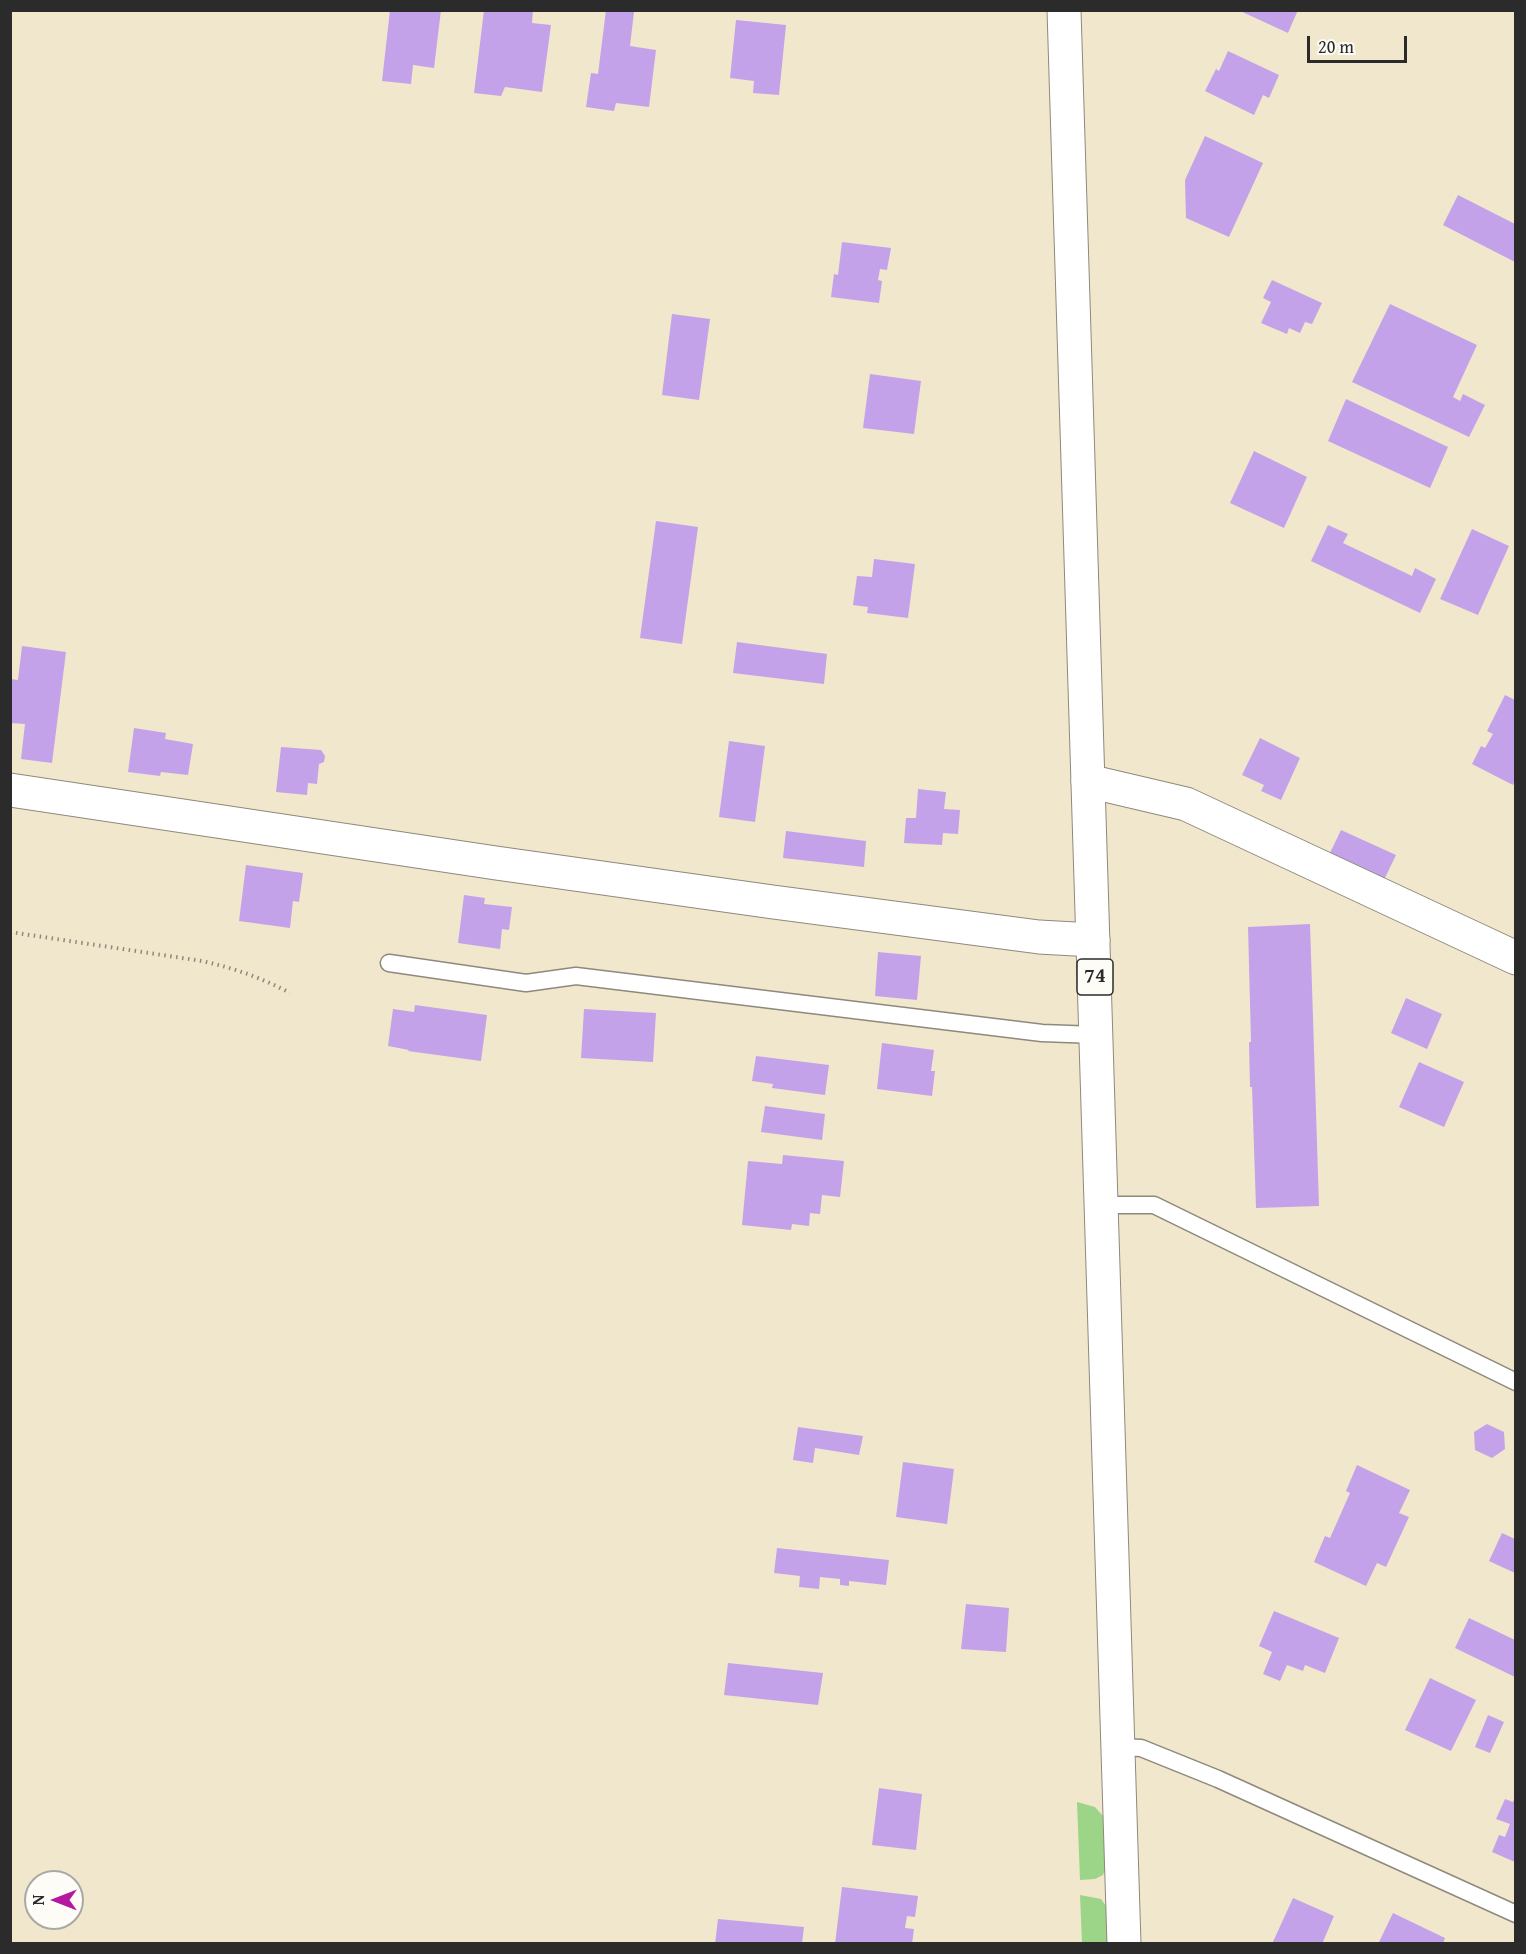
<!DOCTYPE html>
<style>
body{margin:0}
#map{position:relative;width:1526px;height:1954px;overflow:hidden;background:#f1e7cc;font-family:"Gentium Book Plus",serif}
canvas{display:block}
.frame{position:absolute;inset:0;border:12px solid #2b2b2b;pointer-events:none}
.north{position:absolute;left:24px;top:1870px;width:60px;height:60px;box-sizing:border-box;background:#fdfcf7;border:2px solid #a9a8a5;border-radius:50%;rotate:270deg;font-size:16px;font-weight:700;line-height:24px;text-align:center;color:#2b2b2b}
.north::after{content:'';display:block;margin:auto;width:21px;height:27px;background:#b5179e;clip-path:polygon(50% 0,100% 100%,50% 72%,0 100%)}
.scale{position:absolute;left:1307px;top:36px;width:100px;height:27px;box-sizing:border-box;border:3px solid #2b2b2b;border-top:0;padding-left:8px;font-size:18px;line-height:21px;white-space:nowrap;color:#2b2b2b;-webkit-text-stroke:4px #fdfcf7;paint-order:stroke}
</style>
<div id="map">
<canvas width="1526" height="1954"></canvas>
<div class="frame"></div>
<div class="north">N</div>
<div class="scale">20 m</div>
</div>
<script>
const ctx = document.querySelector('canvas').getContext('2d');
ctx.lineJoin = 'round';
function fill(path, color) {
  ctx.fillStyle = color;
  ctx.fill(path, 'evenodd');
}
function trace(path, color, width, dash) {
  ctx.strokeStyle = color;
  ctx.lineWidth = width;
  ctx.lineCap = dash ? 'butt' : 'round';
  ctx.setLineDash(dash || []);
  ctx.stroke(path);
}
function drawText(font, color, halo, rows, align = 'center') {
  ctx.font = font + ' "Gentium Book Plus",serif';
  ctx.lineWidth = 5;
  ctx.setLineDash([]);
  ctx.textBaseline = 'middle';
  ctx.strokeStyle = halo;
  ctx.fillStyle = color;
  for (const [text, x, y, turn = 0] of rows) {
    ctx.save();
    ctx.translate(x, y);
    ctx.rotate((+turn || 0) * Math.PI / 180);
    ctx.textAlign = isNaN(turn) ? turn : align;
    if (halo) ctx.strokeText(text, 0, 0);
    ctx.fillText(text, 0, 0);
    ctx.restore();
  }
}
fill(new Path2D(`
 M1077 1802 1095 1807 1103 1816 1105 1870 1103 1875 1095 1879 1080 1880Z
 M1080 1895 1101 1899 1106 1906 1108 1943H1082Z`), '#9cd588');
fill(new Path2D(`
 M390 10H441L434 68 413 65 411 84 382 81Z
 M484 10H533L532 23 551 25 542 92 505 87 501 96 474 93Z
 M606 10 634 12 630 46 656 50 649 107 616 103 614 111 586 107 591 73 598 74Z
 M1238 10H1298L1288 33Z
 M736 20 786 25 779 95 753 93 754 81 730 78Z
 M1228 51 1279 75 1269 98 1263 95 1254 115 1205 91 1216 69 1219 71Z
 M1205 136 1263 163 1229 237 1186 218 1185 180Z
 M1458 195 1515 224V262L1443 225Z
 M842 242 891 248 887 270 880 269 878 280 882 281 879 303 831 297 834 274 838 275Z
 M1272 280 1322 303 1312 324 1305 322 1300 333 1289 328 1287 334 1261 323 1271 302 1263 298Z
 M1390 304 1477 345 1453 397 1460 401 1463 394 1485 405 1469 437 1352 382Z
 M672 314 710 319 699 400 662 395Z
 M870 374 921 381 914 434 863 428Z
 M1346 399 1448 447 1430 488 1328 441Z
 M1254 451 1307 477 1284 528 1230 503Z
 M656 521 698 527 682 644 640 638Z
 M1328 525 1348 534 1343 543 1412 576 1415 568 1436 579 1420 613 1311 561Z
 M1472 529 1509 546 1478 615 1440 599Z
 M874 559 915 564 908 618 867 613 868 607 853 605 857 576 872 577Z
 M737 642 827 654 824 684 733 673Z
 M22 646 66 652 52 763 21 759 25 724 10 723V679L18 680Z
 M1505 695 1515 700V780L1513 785 1472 764 1481 746 1485 748 1493 734 1487 731Z
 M134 728 166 733 165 739 193 744 188 775 161 772 160 776 128 772Z
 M1260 738 1300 758 1281 800 1261 791 1264 785 1242 775Z
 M729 741 765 746 755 822 719 817Z
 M281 747 321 750 325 756 324 762 319 764 317 784 308 783 307 795 276 792Z
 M918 789 946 792 944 809 960 810 958 834 943 833 942 845 904 843 906 818H916Z
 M1341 830 1396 855 1383 882 1328 857Z
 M786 831 866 841 864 867 783 858Z
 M246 865 303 873 299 902 293 901 290 928 239 921Z
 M464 895 485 898 484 904 512 907 509 930 502 929 500 949 458 943Z
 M1310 924 1319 1206 1256 1208 1252 1087H1250L1249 1042H1251L1248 927Z
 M878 952 921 956 917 1000 875 996Z
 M1406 998 1442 1014 1427 1049 1391 1033Z
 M415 1005 487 1015 481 1061 408 1051 409 1050 388 1046 393 1009 414 1012Z
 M584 1009 656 1013 653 1062 581 1058Z
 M882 1043 934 1050 931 1071H935L932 1096 877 1089Z
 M756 1056 829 1065 825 1095 772 1088 773 1084 752 1081Z
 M1419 1062 1464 1082 1444 1127 1399 1107Z
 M765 1106 825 1114 822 1140 761 1132Z
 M783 1155 844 1161 840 1197 822 1195 820 1214 810 1213 809 1226 792 1224 791 1230 742 1225 748 1161 782 1164Z
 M1487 1424 1504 1432 1505 1449 1492 1458 1475 1450 1474 1432Z
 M798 1427 863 1436 859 1455 815 1448 813 1463 793 1460Z
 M903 1462 954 1469 947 1524 896 1517Z
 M1357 1465 1410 1490 1399 1513 1409 1517 1386 1567 1377 1563 1366 1586 1314 1562 1325 1536 1330 1538 1350 1493 1346 1491Z
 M1502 1533 1515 1539V1573L1489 1561Z
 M777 1548 889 1560 886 1585 849 1581V1586L840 1585V1579L820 1577 819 1589 799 1587 800 1576 774 1573Z
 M966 1604 1009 1608 1006 1652 961 1649Z
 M1274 1611 1339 1638 1325 1673 1305 1665 1303 1671 1287 1665 1280 1681 1263 1674 1272 1652 1259 1646Z
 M1469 1618 1515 1640V1677L1455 1648Z
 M728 1663 823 1673 818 1705 724 1695Z
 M1430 1678 1476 1700 1451 1751 1405 1730Z
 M1488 1715 1504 1722 1490 1753 1475 1747Z
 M879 1788 922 1794 916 1850 872 1845Z
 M1515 1796V1862L1492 1852 1499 1835 1505 1837 1510 1824 1496 1819 1505 1799 1513 1802Z
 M842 1887 918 1896 915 1917 907 1916 905 1928 914 1929 912 1944H835Z
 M1293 1898 1334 1916 1322 1944H1272Z
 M1393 1913 1445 1938 1443 1944H1383L1379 1942Z
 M718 1919 804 1927 802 1944H715Z`), '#c4a2e9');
const service = new Path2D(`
 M389 963 526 983 576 976 1042 1033 1096 1035
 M1101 1205H1154L1516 1382
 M1118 1747 1141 1748 1218 1779 1516 1914`);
const minor = new Path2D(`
 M1088 781 1186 804 1516 958
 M10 790 496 863 773 902 1039 937 1093 940`);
const primary = new Path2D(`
 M1064 10 1124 1944`);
trace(service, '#8e897c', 19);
trace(minor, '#8e897c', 35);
trace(primary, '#8e897c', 35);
trace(new Path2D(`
 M10 932 202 961C234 968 262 978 290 993`), '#8e897c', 4, [1.5, 4.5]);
trace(service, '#fff', 16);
trace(minor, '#fff', 33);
trace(primary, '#fff', 33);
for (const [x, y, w] of [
 [1095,977,36]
]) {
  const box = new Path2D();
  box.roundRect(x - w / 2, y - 18, w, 36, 4.5);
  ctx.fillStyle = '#fdfcf7';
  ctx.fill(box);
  trace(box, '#2b2b2b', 1.5);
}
drawText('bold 21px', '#2b2b2b', null, [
 ["74",1095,977]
]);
</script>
